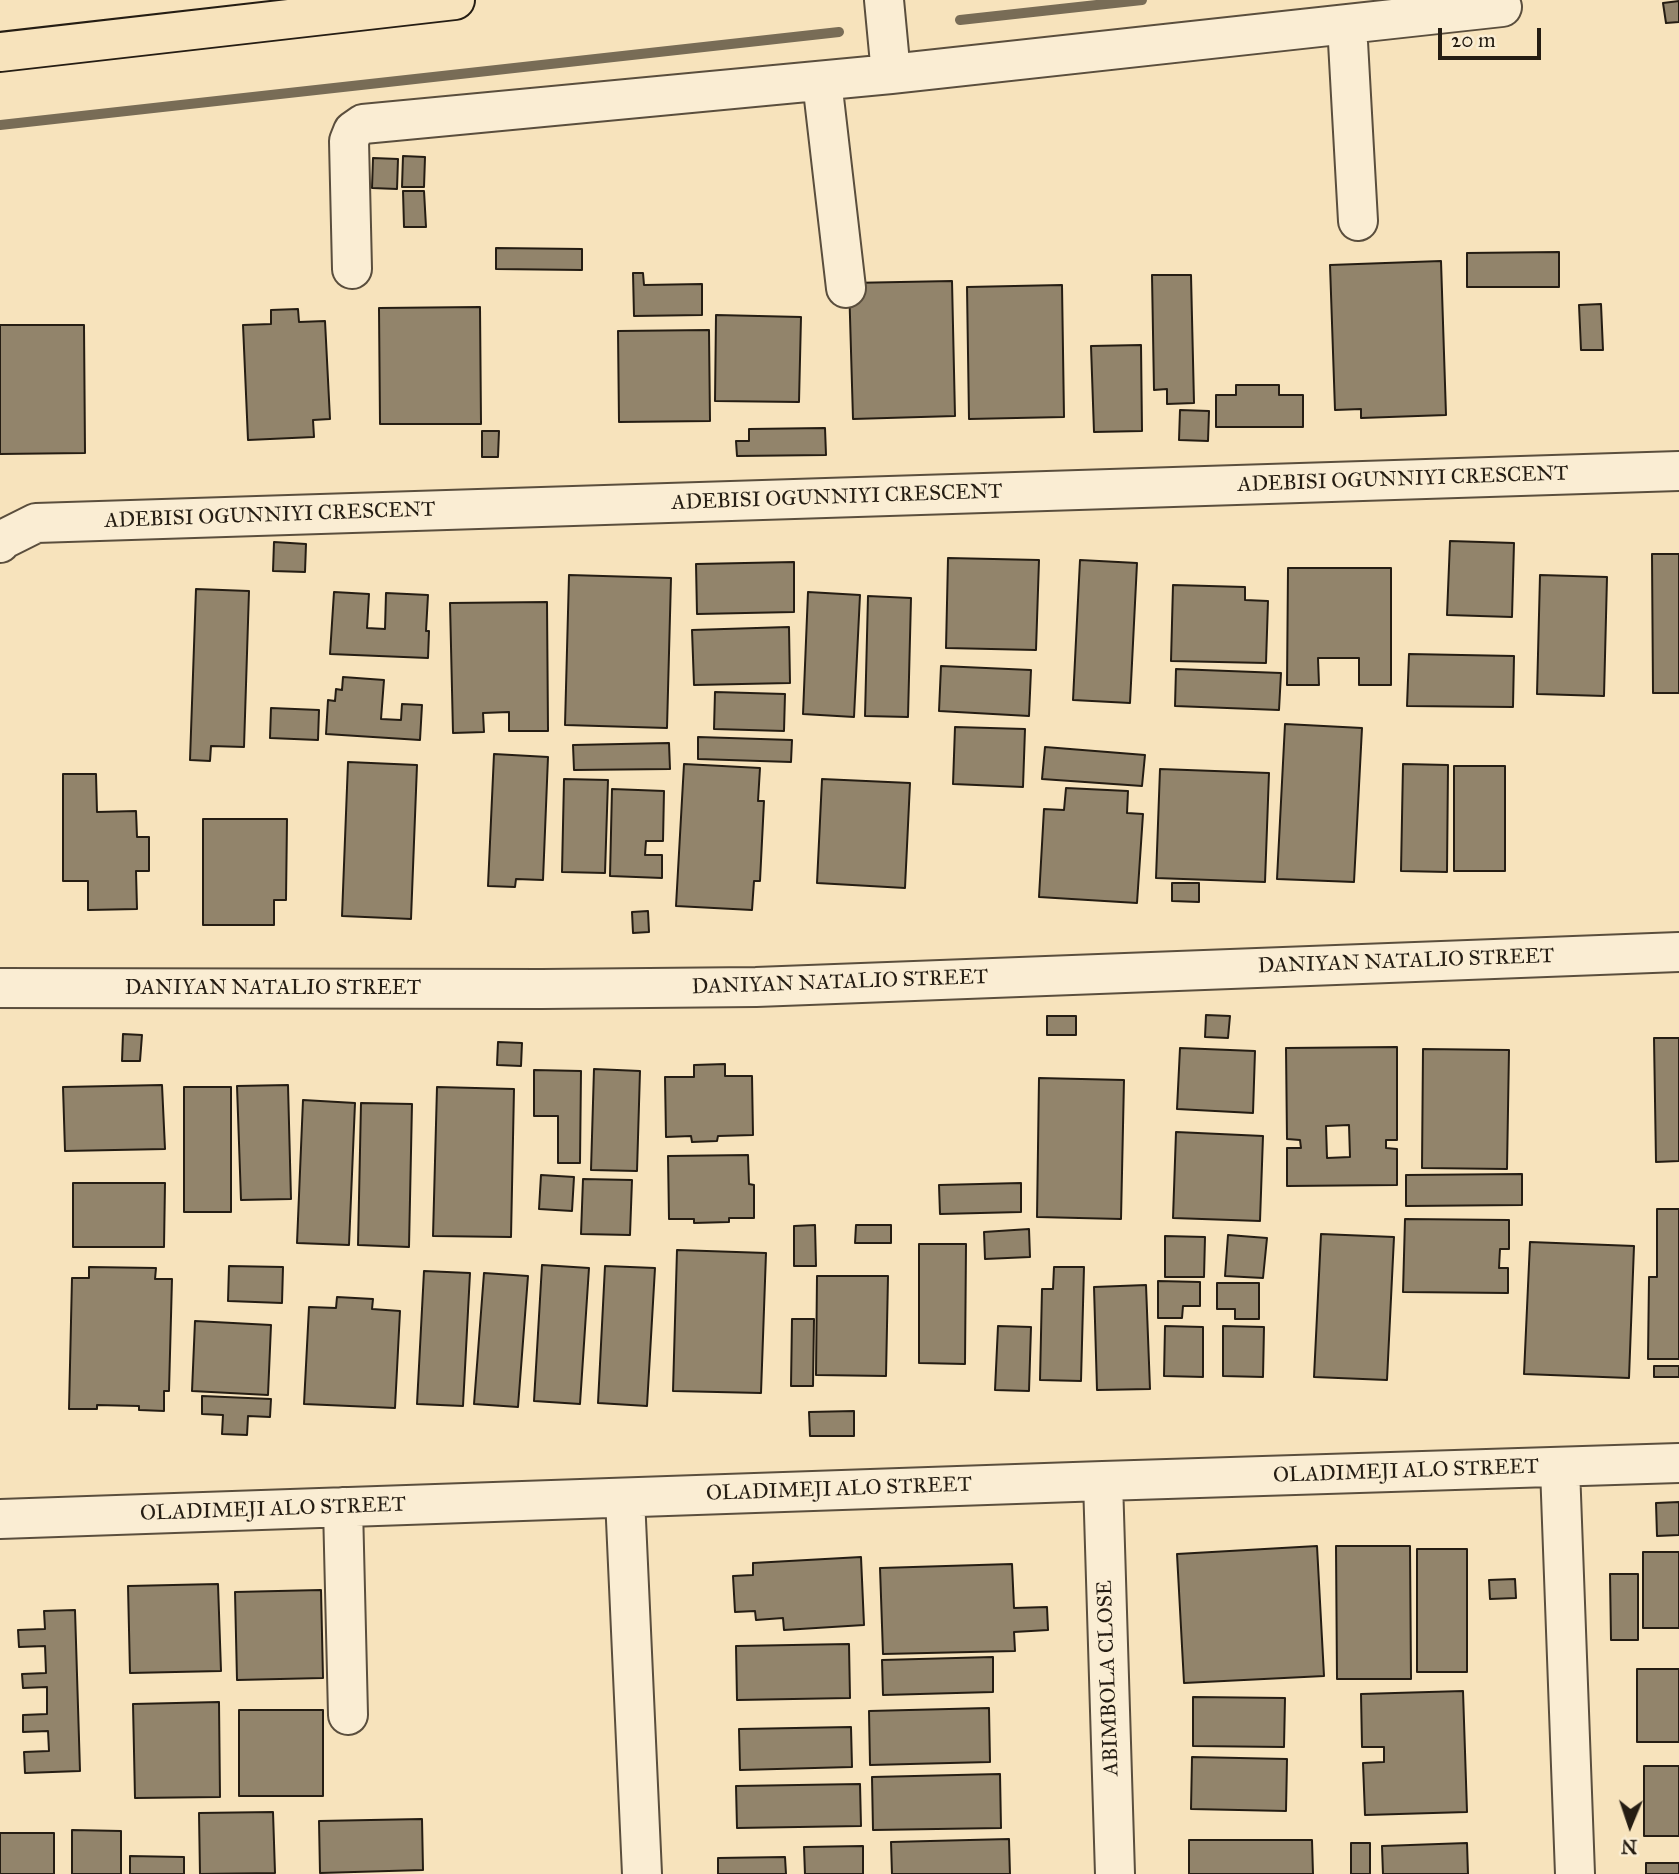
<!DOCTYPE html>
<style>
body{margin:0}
#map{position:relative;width:1679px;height:1874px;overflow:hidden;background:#f7e3bc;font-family:"IM FELL Great Primer",serif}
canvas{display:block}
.north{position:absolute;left:1595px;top:1790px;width:70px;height:70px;-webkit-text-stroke:5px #faedd3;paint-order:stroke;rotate:182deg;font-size:19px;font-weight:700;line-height:28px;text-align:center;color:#251d13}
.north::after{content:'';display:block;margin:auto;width:24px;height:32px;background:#251d13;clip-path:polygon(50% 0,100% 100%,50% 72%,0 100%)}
.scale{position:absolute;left:1438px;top:28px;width:103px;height:32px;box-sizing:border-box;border:4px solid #251d13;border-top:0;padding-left:9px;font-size:21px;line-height:24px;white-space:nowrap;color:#251d13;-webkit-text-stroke:5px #faedd3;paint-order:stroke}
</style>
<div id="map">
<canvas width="1679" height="1874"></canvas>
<div class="north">N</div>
<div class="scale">20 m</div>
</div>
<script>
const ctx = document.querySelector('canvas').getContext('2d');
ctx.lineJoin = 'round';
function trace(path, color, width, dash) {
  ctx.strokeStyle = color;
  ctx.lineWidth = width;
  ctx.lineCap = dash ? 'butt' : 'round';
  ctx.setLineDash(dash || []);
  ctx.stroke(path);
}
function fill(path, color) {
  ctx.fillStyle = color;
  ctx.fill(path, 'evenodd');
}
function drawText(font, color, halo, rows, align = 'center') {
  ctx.font = font + ' "IM FELL Great Primer",serif';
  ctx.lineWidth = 5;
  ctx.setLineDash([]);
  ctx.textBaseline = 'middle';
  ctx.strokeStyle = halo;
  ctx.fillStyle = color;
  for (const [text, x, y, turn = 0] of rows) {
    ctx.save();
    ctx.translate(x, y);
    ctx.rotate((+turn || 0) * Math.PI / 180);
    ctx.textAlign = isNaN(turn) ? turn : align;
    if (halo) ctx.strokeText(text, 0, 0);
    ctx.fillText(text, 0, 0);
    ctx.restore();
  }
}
trace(new Path2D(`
 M960 20 1142 0
 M0 125 839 32`), '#786c56', 10);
const building = new Path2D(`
 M1679 1V22L1666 23 1663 3Z
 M403 156 425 157 424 187H402Z
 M373 158 398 159 397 189 372 188Z
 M403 191H424L426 227H404Z
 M496 248 582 249V270L496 269Z
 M1559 252V287H1467V253Z
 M1441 261 1446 415 1361 418V409L1335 410 1330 265Z
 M633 273H643L644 285 702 284V315L634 316Z
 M1152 275H1191L1194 403 1167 404V389L1154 390Z
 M952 281 955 416 853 419 849 283Z
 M1062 285 1064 417 969 419 967 287Z
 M1601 304 1603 350H1581L1579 305Z
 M480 307 481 424H380L379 308Z
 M298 309 299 322 325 321 330 419 313 420 314 437 248 440 243 325 271 324V310Z
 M716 315 801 317 799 402 715 401Z
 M0 325H84L85 453 0 454Z
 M709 330 710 421 619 422 618 331Z
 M1141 345 1142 431 1094 432 1091 346Z
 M1236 385H1279V395H1303V427H1216V395H1236Z
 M1180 410 1209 411 1208 441 1179 440Z
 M825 428 826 455 737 456 736 441H749V429Z
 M482 431H499L498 457H482Z
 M1450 541 1514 543 1512 617 1447 615Z
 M274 542 306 544 305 572 273 571Z
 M1652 554H1679V693H1653Z
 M948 558 1039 560 1036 650 946 648Z
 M1080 560 1137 563 1130 703 1073 700Z
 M794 562V612L697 614 696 564Z
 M1288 568H1391V685H1359V658H1318L1319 685H1287Z
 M569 575 671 578 667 728 565 725Z
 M1540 575 1607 577 1604 696 1537 694Z
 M1173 585 1245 587V600L1268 601 1266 663 1171 661Z
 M196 589 249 591 244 747 211 746 210 761 190 760Z
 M334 592 369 594 367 628 385 629 386 593 428 595 426 631H429L428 658 330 654Z
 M808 592 860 595 854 717 803 714Z
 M868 596 911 598 908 717 865 716Z
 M547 602 548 731H509V712L483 713 484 732 453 733 450 603Z
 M789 627 790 683 694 685 692 630Z
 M1409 654 1514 656 1513 707 1407 706Z
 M941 666 1031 670 1029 716 939 711Z
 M1176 669 1281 673 1279 710 1175 706Z
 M343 677 384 680 381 719 401 720 402 704 422 705 420 740 326 734 328 700 335 701 336 689 342 690Z
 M715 692 785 694 784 731 714 729Z
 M271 708 319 710 318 740 270 738Z
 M1285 724 1362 728 1354 882 1277 879Z
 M955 727 1025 729 1023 787 953 784Z
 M698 737 792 740 791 762 698 759Z
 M669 743 670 769 574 770 573 745Z
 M1045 747 1145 755 1142 786 1042 779Z
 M494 754 548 757 543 880 516 879 515 887 488 886Z
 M348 762 417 765 411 919 342 916Z
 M684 764 760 768 758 801H764L760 881H754L752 910 676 906Z
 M1403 764 1448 765 1447 872 1401 871Z
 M1454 766H1505V871H1454Z
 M1160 769 1269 773 1265 882 1156 878Z
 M63 774H96L97 812 136 811 137 837H149V871H136L137 909 88 910V881H63Z
 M564 779 608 780 605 873 562 872Z
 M822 779 910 783 905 888 817 883Z
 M1066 788 1128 791 1127 813 1143 814 1137 903 1039 897 1044 809 1064 810Z
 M612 789 664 791 663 841H646L645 855H662V878L610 876Z
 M203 819H287L286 900H274V925H203Z
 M1172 883H1199V902L1172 901Z
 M648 911 649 932 633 933 632 912Z
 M1206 1015 1230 1016 1228 1038 1205 1037Z
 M1047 1016H1076V1035H1047Z
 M123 1034 142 1035 140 1061H122Z
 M1654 1038H1679V1161L1656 1162Z
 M498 1042 522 1043 521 1066 497 1065Z
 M1397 1047V1140H1386V1148L1397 1149V1185L1287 1186V1148H1301L1300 1140 1287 1139 1286 1048ZM1349 1125 1350 1157 1327 1158 1326 1126Z
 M1180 1048 1255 1051 1253 1113 1177 1109Z
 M1423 1049 1509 1050 1507 1169 1422 1168Z
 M725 1064V1076H752L753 1135 718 1136 717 1141 692 1142 691 1136 666 1137 665 1077H694V1065Z
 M594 1069 640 1071 637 1171 591 1170Z
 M534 1070 581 1071 580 1163H558V1116H534Z
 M1039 1078 1124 1080 1121 1219 1037 1217Z
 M162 1085 165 1149 65 1151 63 1087Z
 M288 1085 291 1199 241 1200 237 1086Z
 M184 1087H231V1212H184Z
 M437 1087 514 1089 511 1237 433 1236Z
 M303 1100 355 1103 349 1245 297 1243Z
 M361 1103 412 1104 409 1247 358 1245Z
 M1176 1132 1263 1136 1260 1221 1173 1218Z
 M748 1155 749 1184 754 1185V1218H729V1222L694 1223V1219H669L668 1156Z
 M1522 1174V1205L1406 1206V1175Z
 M541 1175 574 1177 572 1211 539 1209Z
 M583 1179 632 1180 630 1235 581 1234Z
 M73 1183H165L164 1247H73Z
 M1021 1183V1212L940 1214 939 1185Z
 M1657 1209H1679V1359H1648L1649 1277H1657Z
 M1405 1219 1509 1220V1249H1500L1499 1268H1508V1293L1403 1292Z
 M815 1225 816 1266H794V1226Z
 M856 1225H891V1243H855Z
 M1029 1229 1030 1257 985 1259 984 1232Z
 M1321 1234 1394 1237 1387 1380 1314 1377Z
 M1228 1235 1267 1238 1263 1278 1225 1276Z
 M1165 1236 1205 1237 1204 1277H1165Z
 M1530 1242 1634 1246 1629 1378 1524 1374Z
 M919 1244H966L965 1364 919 1363Z
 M677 1250 766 1253 761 1393 673 1391Z
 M542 1265 589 1268 580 1404 534 1401Z
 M229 1266 283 1267 282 1303 228 1301Z
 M605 1266 655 1268 647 1406 598 1403Z
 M89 1267 156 1268 155 1279H172L169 1391H164V1411L139 1410V1406L97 1405V1409H69L72 1278H89Z
 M1054 1267H1084L1081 1381 1040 1380 1042 1289H1053Z
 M424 1271 470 1273 463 1406 417 1404Z
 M484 1273 528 1276 518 1407 474 1404Z
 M817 1276H888L886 1376 816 1375Z
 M1158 1281 1200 1282V1306H1183L1182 1318H1158Z
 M1217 1283H1259V1319H1235V1309H1217Z
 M1146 1285 1150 1389 1097 1390 1094 1287Z
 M337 1297 373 1299 372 1309 400 1311 395 1408 304 1404 309 1307 336 1308Z
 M792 1319H814L813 1386H791Z
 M195 1321 271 1325 268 1395 192 1391Z
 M998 1326 1031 1327 1029 1391 995 1390Z
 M1165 1326 1203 1327V1377L1164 1376Z
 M1223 1326 1264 1327 1263 1377 1223 1376Z
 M1654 1366H1679V1377H1654Z
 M202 1396 271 1399 270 1417 248 1416 247 1435 222 1434 223 1415 202 1414Z
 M854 1411V1436H810L809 1412Z
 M1679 1502V1535L1657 1536 1656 1503Z
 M1317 1546 1324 1676 1184 1683 1177 1554Z
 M1336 1546H1410L1411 1679H1337Z
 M1417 1549H1467V1672H1417Z
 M1643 1552H1679V1628H1643Z
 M861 1557 864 1625 784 1630 783 1618 756 1620 755 1611 735 1612 733 1576 753 1575V1563Z
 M1012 1564 1014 1608 1047 1607 1048 1630 1014 1632 1015 1651 883 1654 880 1568Z
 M1610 1574H1638V1640H1611Z
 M1515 1579 1516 1598 1490 1599 1489 1580Z
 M218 1584 221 1671 130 1673 128 1586Z
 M321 1590 323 1678 237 1680 235 1592Z
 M75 1610 80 1771 25 1773 24 1752 49 1751 48 1731 23 1732V1715L47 1714V1687L23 1688 22 1674 46 1673 45 1646 19 1647 18 1630 45 1629 44 1611Z
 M849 1644 850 1698 737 1700 736 1646Z
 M993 1657V1692L883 1695 882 1660Z
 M1637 1669H1679V1742H1637Z
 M1463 1691 1467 1812 1365 1815 1363 1763 1384 1762V1747H1362L1361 1694Z
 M1193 1697 1285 1698 1284 1747 1193 1746Z
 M219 1702 220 1797 135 1798 133 1704Z
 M989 1708 990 1762 870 1765 869 1711Z
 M239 1710H323V1796H239Z
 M851 1727 852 1767 740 1770 739 1729Z
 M1192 1757 1287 1759 1286 1811 1191 1809Z
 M1644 1766H1679V1836H1644Z
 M1000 1774 1001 1828 873 1830 872 1777Z
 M860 1784 861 1826 737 1828 736 1786Z
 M273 1812 275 1873 200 1874 199 1813Z
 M422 1819 423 1870 320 1873 319 1821Z
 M72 1830 121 1831V1874H72Z
 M0 1833H54V1874H0Z
 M1009 1839 1010 1874H892L891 1842Z
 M1189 1840H1312L1313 1874H1189Z
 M1351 1843H1370V1874H1351Z
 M1467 1843 1468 1874H1383L1382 1846Z
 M863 1846V1874H805L804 1847Z
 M130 1856 184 1857V1874H130Z
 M785 1857 786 1874H718V1858Z
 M1646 1863H1679V1874H1646Z`);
fill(building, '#92846b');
trace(building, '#251d13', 2);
const minor = new Path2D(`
 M884 0 891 74
 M1347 24 1358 221
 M822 81 846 288
 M352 269 349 141 353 131 363 124 891 74 1502 7
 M0 543 2 540 36 523 1679 471
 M0 988 542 989 756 987 1679 952
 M1560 1468 1575 1874
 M1103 1481 1115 1874
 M625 1498 642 1874
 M343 1507 348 1715
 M0 1519 1103 1481 1679 1463`);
const highway = new Path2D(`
 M0 52 455 0`);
trace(minor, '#5a4e3d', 42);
trace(highway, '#251d13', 42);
trace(minor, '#faedd3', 38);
trace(highway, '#f7e3bc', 38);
drawText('21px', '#251d13', '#faedd3', [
 ["ADEBISI OGUNNIYI CRESCENT",1403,480,-2],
 ["ADEBISI OGUNNIYI CRESCENT",837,498,-2],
 ["ADEBISI OGUNNIYI CRESCENT",270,516,-2],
 ["DANIYAN NATALIO STREET",1406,962,-2],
 ["DANIYAN NATALIO STREET",840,983,-2],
 ["DANIYAN NATALIO STREET",273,989],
 ["OLADIMEJI ALO STREET",1406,1472,-2],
 ["OLADIMEJI ALO STREET",839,1490,-2],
 ["OLADIMEJI ALO STREET",273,1510,-2],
 ["ABIMBOLA CLOSE",1109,1678,-92]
]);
</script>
